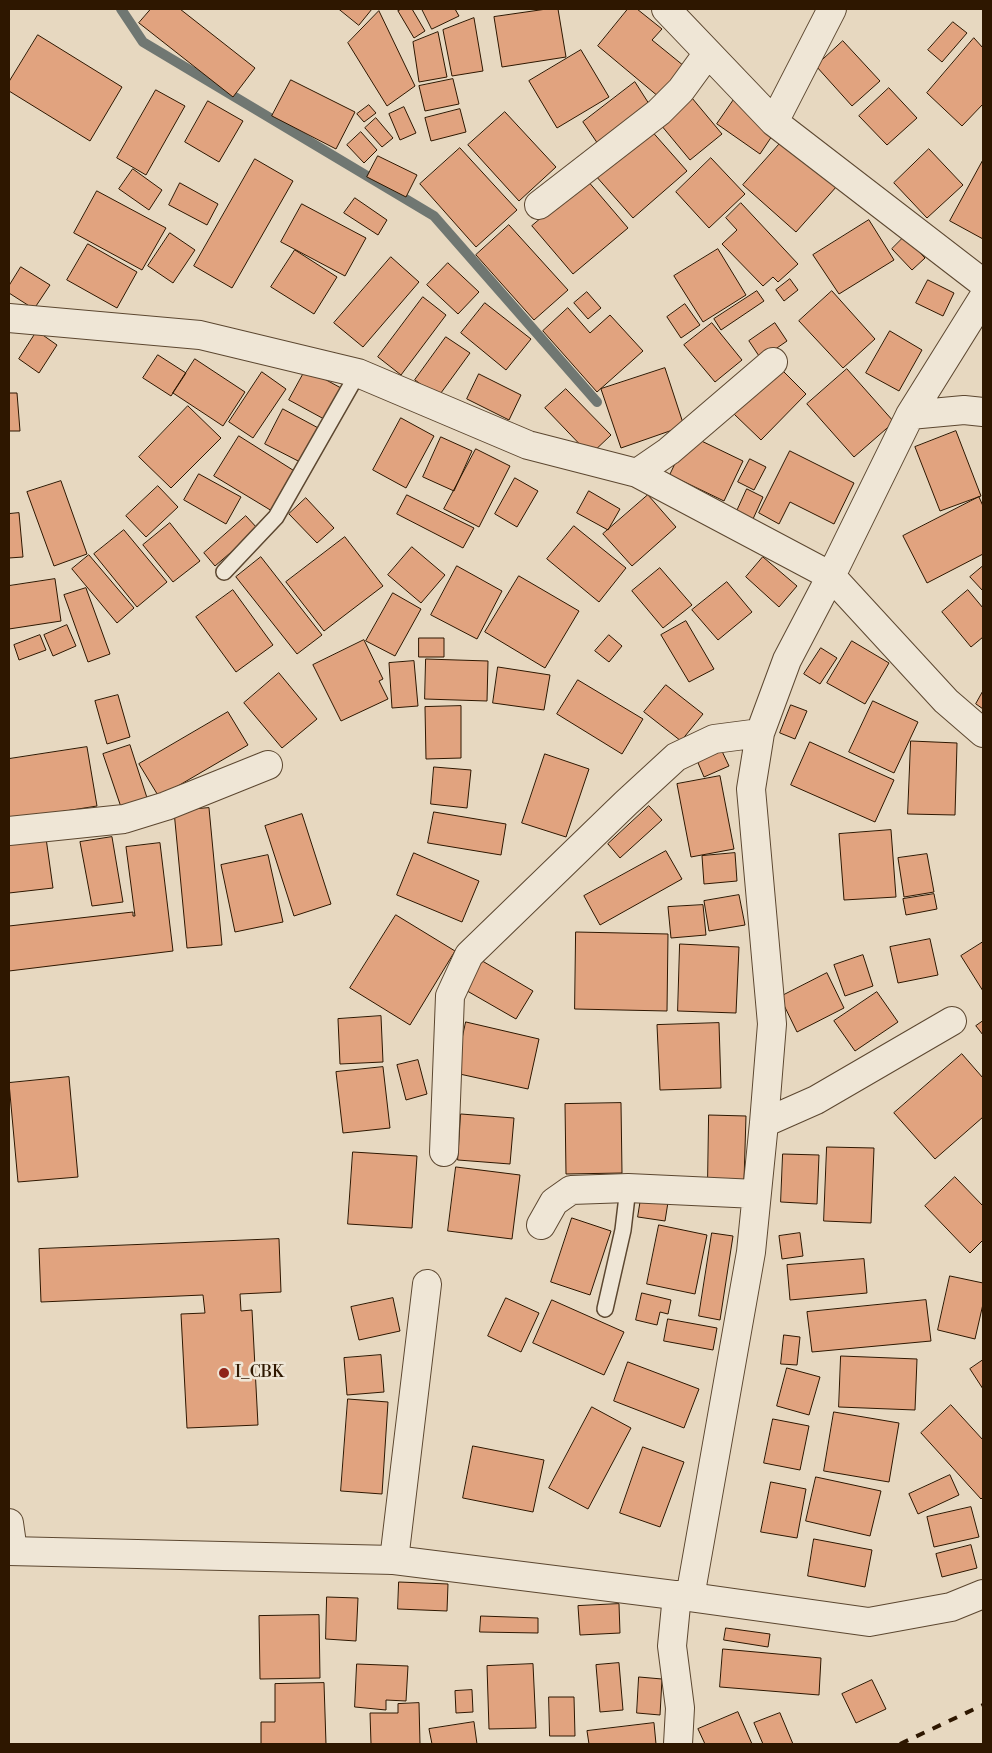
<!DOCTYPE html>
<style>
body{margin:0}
#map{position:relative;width:992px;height:1753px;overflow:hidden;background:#e7d8c0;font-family:"Libre Bodoni",serif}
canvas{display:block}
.frame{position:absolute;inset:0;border:10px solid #2e1700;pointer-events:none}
</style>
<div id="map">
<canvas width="992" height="1753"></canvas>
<div class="frame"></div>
</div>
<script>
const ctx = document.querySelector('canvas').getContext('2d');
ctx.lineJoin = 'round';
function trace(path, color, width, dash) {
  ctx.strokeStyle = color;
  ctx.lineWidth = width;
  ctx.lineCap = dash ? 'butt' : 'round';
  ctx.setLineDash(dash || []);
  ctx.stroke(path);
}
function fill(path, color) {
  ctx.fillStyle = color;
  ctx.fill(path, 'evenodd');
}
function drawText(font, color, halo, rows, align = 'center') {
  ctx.font = font + ' "Libre Bodoni",serif';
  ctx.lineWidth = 5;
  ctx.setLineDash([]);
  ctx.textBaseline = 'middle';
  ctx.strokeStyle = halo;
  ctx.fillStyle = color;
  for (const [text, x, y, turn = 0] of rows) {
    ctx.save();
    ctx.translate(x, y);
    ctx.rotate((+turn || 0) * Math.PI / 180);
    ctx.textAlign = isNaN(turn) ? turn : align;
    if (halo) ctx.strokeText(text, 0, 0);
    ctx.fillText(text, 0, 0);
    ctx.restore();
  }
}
trace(new Path2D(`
 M121 9 143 42 434 216 597 402`), '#707772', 10);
const building = new Path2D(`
 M151 9H180L255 68 233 97 139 23Z
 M339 9H372L359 25Z
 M402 9H412L425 31 414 38 398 11Z
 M422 9H455L459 16 432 29Z
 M547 9H558L566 57 502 67 494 17Z
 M628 9H637L662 29 652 40 684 66 659 97 598 46Z
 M379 11 415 86 387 106 348 43Z
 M474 18 483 71 452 76 443 30Z
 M953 22 967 33 942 62 928 50Z
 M438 32 447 77 419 82 413 42Z
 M38 35 122 87 90 141 9 91V82Z
 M974 38 983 48V104L962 126 927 93Z
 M843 41 880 81 852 106 816 66Z
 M581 50 609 97 557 128 529 81Z
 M453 79 459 104 425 111 419 86Z
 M291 80 355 112 336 149 272 116Z
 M635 82 651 107 598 144 583 122Z
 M889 88 917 118 887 145 859 116Z
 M156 90 185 106 146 175 117 158Z
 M692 98 722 134 690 160 661 125Z
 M735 98 778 127 760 154 717 124Z
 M208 101 243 121 219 162 185 142Z
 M369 105 376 113 364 122 357 114Z
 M404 107 416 133 400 140 389 114Z
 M460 109 466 132 431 141 425 118Z
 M505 112 556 167 519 201 468 145Z
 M376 118 393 138 382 147 365 128Z
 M649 128 687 171 633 218 595 175Z
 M361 132 377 150 364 163 347 145Z
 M784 139 837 186 796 232 743 185Z
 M460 148 517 210 476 247 420 184Z
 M929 149 963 185 927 218 894 183Z
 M378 156 417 175 406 197 367 177Z
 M711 158 745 194 709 228 676 192Z
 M255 159 293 181 232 288 194 266Z
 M983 160V239L950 221Z
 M133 169 162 190 149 210 119 189Z
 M587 180 628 228 573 274 532 226Z
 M180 183 218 204 207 225 169 205Z
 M97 191 166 228 142 270 74 233Z
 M355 198 387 220 378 235 344 213Z
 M741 203 798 264 778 282 773 277 763 286 722 244 737 230 726 218Z
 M302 204 366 238 345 276 281 242Z
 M869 220 894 260 839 294 813 255Z
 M509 225 568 290 534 320 476 255Z
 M170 233 195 250 173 283 148 266Z
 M904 237 925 258 912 270 892 249Z
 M88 244 137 272 117 308 67 280Z
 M718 249 746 295 703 322 674 276Z
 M295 250 337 277 314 314 271 287Z
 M391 257 419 282 363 347 334 323Z
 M448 263 479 292 458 314 427 285Z
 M21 267 50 285 34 309 9 293V286Z
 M790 279 798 290 784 301 776 290Z
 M928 280 954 293 943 316 916 303Z
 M757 291 764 301 721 330 714 319Z
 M832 291 875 339 843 368 799 321Z
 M587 292 601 308 588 319 574 303Z
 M423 297 446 315 401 375 378 357Z
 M485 303 531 339 506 370 461 333Z
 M685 304 700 325 681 338 667 317Z
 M568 308 590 333 610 315 643 351 597 392 543 331Z
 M712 323 742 360 715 382 684 345Z
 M775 323 787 341 761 359 749 341Z
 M37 331 57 345 39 373 19 359Z
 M890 331 922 350 899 391 866 373Z
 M446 337 470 353 438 397 415 380Z
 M158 355 186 373 171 396 143 378Z
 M195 359 245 392 223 426 173 393Z
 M779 367 806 394 761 440 734 414Z
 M665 368 684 426 621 448 601 389Z
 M306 369 341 388 324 419 289 400Z
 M847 369 894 422 854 457 807 404Z
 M262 372 286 389 253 438 229 422Z
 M479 374 521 395 509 420 467 399Z
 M566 389 611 435 590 455 545 408Z
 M9 393H17L20 431H9Z
 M188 406 221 438 171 488 139 457Z
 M283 409 322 430 304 464 265 444Z
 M401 418 434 436 406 488 373 470Z
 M956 431 981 496 940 511 915 447Z
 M689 435 743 461 724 501 670 475Z
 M239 436 296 472 272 511 214 476Z
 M441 437 472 451 454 491 423 477Z
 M476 449 510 466 479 527 444 509Z
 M790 451 854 483 834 524 790 502 779 524 759 513Z
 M750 459 766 467 754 490 738 482Z
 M199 474 241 497 226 524 184 500Z
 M515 478 538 491 517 527 495 514Z
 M61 481 87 554 54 566 27 492Z
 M158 486 178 507 146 537 126 516Z
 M747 489 763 497 753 519 737 511Z
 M589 491 620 509 608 530 577 513Z
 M407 495 474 528 463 548 397 514Z
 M648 495 676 527 632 566 603 534Z
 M979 497 983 506V554L927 583 903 536Z
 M306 498 334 528 317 543 289 514Z
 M19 513 23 557 9 558V514Z
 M246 516 258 529 215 566 204 553Z
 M170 523 200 561 173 582 143 545Z
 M574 526 626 568 599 602 547 559Z
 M124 530 167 582 137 607 94 554Z
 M345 537 383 586 324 631 286 582Z
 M412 547 445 575 421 603 388 575Z
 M89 555 134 608 117 623 72 569Z
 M261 557 322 635 297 654 236 577Z
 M763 557 797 586 779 607 746 577Z
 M457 566 502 591 477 639 431 615Z
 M983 566V591L970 577Z
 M660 568 692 605 663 628 632 591Z
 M519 576 579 611 545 668 485 632Z
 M55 579 61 621 9 629V586Z
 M727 582 752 612 718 640 692 610Z
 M86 588 110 654 88 662 64 595Z
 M233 590 273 645 236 672 196 617Z
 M968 590 983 608V637L971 647 942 612Z
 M393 593 421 609 395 656 366 641Z
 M686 621 714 669 689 682 661 635Z
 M67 625 76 646 53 656 44 635Z
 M40 635 46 650 19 660 14 645Z
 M609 635 622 646 609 662 595 651Z
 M419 638H444V657H419Z
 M364 640 383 679 379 681 388 699 341 721 313 665Z
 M852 641 889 663 865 704 827 683Z
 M821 648 837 658 820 684 804 674Z
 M426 659 488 661 487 701 425 699Z
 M414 661 418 706 392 708 389 663Z
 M498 667 550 675 544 710 493 703Z
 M279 673 317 719 282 748 244 703Z
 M578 680 643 719 622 754 557 714Z
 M666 685 703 714 681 741 644 712Z
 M983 691V709L976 704Z
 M118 695 130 737 107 744 95 701Z
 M873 701 918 722 894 773 849 752Z
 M791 705 807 711 795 739 780 733Z
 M461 706V758L426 759 425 707Z
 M228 712 248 745 159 797 139 764Z
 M911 741 957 743 955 815 908 814Z
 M810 742 894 780 875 822 791 785Z
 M130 745 149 804 123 813 103 754Z
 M87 747 97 806 9 820V759Z
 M720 747 729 766 704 777 696 758Z
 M545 754 589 769 566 837 522 823Z
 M434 767 471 770 467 808 431 804Z
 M720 776 734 849 691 857 677 784Z
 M649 806 662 820 620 858 608 844Z
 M209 808 222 945 187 948 174 811Z
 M434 812 506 824 501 855 428 843Z
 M302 814 331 904 294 916 265 826Z
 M891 830 896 897 844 900 839 834Z
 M112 837 123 902 92 906 80 842Z
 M46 838 53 888 9 893V843Z
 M160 843 173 951 9 971V926L133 912V916H135L126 847Z
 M666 851 682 879 600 925 584 896Z
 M414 853 479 881 462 922 397 895Z
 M735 853 737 881 704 884 702 856Z
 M927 854 934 892 904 897 898 858Z
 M268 855 283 922 235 932 221 865Z
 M934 894 937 909 906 915 903 899Z
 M739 895 745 925 709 931 704 901Z
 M703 905 706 935 671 938 668 907Z
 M396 915 455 951 410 1025 350 988Z
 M576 932 668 934 667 1011 575 1009Z
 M930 939 938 975 898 983 890 947Z
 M983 942V991L961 956Z
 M680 944 739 947 736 1013 678 1011Z
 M863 955 873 986 845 996 834 965Z
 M479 959 533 991 516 1019 462 988Z
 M827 973 844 1008 797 1032 780 997Z
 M877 992 898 1022 855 1051 834 1021Z
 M381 1016 383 1062 340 1064 338 1019Z
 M983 1021V1035L976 1026Z
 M466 1022 539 1039 528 1089 455 1073Z
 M719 1023 721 1088 660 1090 657 1025Z
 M962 1054 983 1078V1117L935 1159 894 1113Z
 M418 1060 427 1094 406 1100 397 1065Z
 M383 1067 390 1128 343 1133 336 1072Z
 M69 1077 78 1177 18 1182 9 1083Z
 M621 1103 622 1173 566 1174 565 1104Z
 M461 1114 514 1118 510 1164 458 1160Z
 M709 1115 746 1116 744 1181 708 1180Z
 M827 1147 874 1148 871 1223 824 1221Z
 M353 1152 417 1156 412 1228 348 1224Z
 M783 1154 819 1155 817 1204 781 1202Z
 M456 1167 520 1175 512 1239 448 1231Z
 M955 1177 983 1206V1240L970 1253 925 1206Z
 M642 1192 669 1196 665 1221 638 1217Z
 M572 1218 611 1231 590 1295 551 1282Z
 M659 1225 707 1235 695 1294 647 1284Z
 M712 1233 733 1236 720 1320 699 1316Z
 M800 1233 803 1256 782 1259 779 1236Z
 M279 1239 281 1292 240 1294 241 1311 252 1310 258 1425 187 1428 181 1314 205 1313 203 1295 41 1302 39 1249Z
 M864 1259 867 1293 790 1300 787 1265Z
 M950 1276 983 1283V1304L975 1339 938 1330Z
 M642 1293 671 1300 668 1314 660 1312 657 1325 636 1320Z
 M393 1298 400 1331 359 1340 351 1307Z
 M506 1298 539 1313 521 1352 488 1336Z
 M552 1300 624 1332 604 1375 533 1343Z
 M926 1300 931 1341 812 1352 807 1312Z
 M668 1319 717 1328 713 1350 664 1341Z
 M784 1335 800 1337 797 1365 781 1364Z
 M381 1355 384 1392 347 1395 344 1358Z
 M841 1356 917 1359 915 1410 839 1407Z
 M983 1360V1389L970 1369Z
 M628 1362 699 1389 684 1428 614 1401Z
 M787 1368 820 1377 809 1415 777 1406Z
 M348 1399 388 1402 382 1494 341 1491Z
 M951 1405 983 1440V1497L981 1499 921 1433Z
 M592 1407 631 1428 588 1509 549 1488Z
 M834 1412 899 1423 889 1482 824 1471Z
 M773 1419 809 1426 800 1470 764 1463Z
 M473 1446 544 1460 533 1512 463 1498Z
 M643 1447 684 1462 660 1527 620 1513Z
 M950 1475 959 1495 918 1514 909 1494Z
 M816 1477 881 1491 870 1536 806 1521Z
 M771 1482 806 1489 797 1538 761 1532Z
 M971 1507 979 1537 934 1547 927 1517Z
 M814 1539 872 1550 865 1587 808 1576Z
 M971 1545 977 1568 942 1577 936 1554Z
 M399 1582 448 1584 447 1611 398 1609Z
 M327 1597 358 1598 356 1641 326 1639Z
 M619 1604 620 1633 580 1635 578 1606Z
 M319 1615 320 1678 260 1679 259 1616Z
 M481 1616 538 1618V1633L480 1632Z
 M726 1628 770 1634 768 1647 724 1640Z
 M723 1649 821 1658 819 1695 720 1687Z
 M619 1663 623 1710 600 1712 596 1665Z
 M357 1664 408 1666 406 1701 386 1700V1710L355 1707Z
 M533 1664 536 1728 489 1729 487 1666Z
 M639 1677 662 1679 660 1715 637 1713Z
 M872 1680 886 1709 856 1723 842 1694Z
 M324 1683 326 1744H261V1722H275V1684Z
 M472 1690 473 1712 456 1713 455 1691Z
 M549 1697H574L575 1736H550Z
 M419 1703 420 1744H371L370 1713H398V1704Z
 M738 1712 752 1744H705L698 1729Z
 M780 1713 793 1744H763L754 1723Z
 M474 1722 477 1744H432L429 1729Z
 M654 1723 656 1744H589L587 1731Z`);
fill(building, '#e1a37f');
trace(building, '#2e1700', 1);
const service = new Path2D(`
 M224 572 276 517 358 373
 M605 1309 623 1230 628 1188`);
const minor = new Path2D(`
 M666 9 774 122
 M832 9 774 122 983 283
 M539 205 659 112 681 90 708 53
 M9 318 200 335 358 373 528 445 637 473 831 576 946 701 983 733
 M910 415 964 410 983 412
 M637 473 669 451 773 362
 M9 831 124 819 166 806 268 765
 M764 1123 816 1100 952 1021
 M444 1152 450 996 469 955 626 803 676 757 714 739 760 733
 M541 1225 554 1202 571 1190 628 1188 756 1194
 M9 1523 13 1551
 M394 1560 427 1284
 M677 1595 672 1646 680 1708 678 1744
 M690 1597 751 1252 764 1123 772 1024 751 789 760 733 787 660 831 576 910 415 983 298`);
const tertiary = new Path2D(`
 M9 1551 394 1560 690 1597 869 1622 951 1607 983 1594`);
trace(service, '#5c4730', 18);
trace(minor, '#5c4730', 30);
trace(tertiary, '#5c4730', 30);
trace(service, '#efe6d6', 15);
trace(minor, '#efe6d6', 28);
trace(tertiary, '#efe6d6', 28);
trace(new Path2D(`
 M900 1744 983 1705`), '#2e1700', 4, [9, 9]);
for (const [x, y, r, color] of [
 [224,1373,6,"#8f2418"]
]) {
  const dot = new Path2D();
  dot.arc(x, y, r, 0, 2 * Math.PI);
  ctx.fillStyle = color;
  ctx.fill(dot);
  trace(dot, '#efe6d6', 2);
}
drawText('16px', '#2e1700', '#efe6d6', [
 ["I_CBK",235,1373]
], 'left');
</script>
